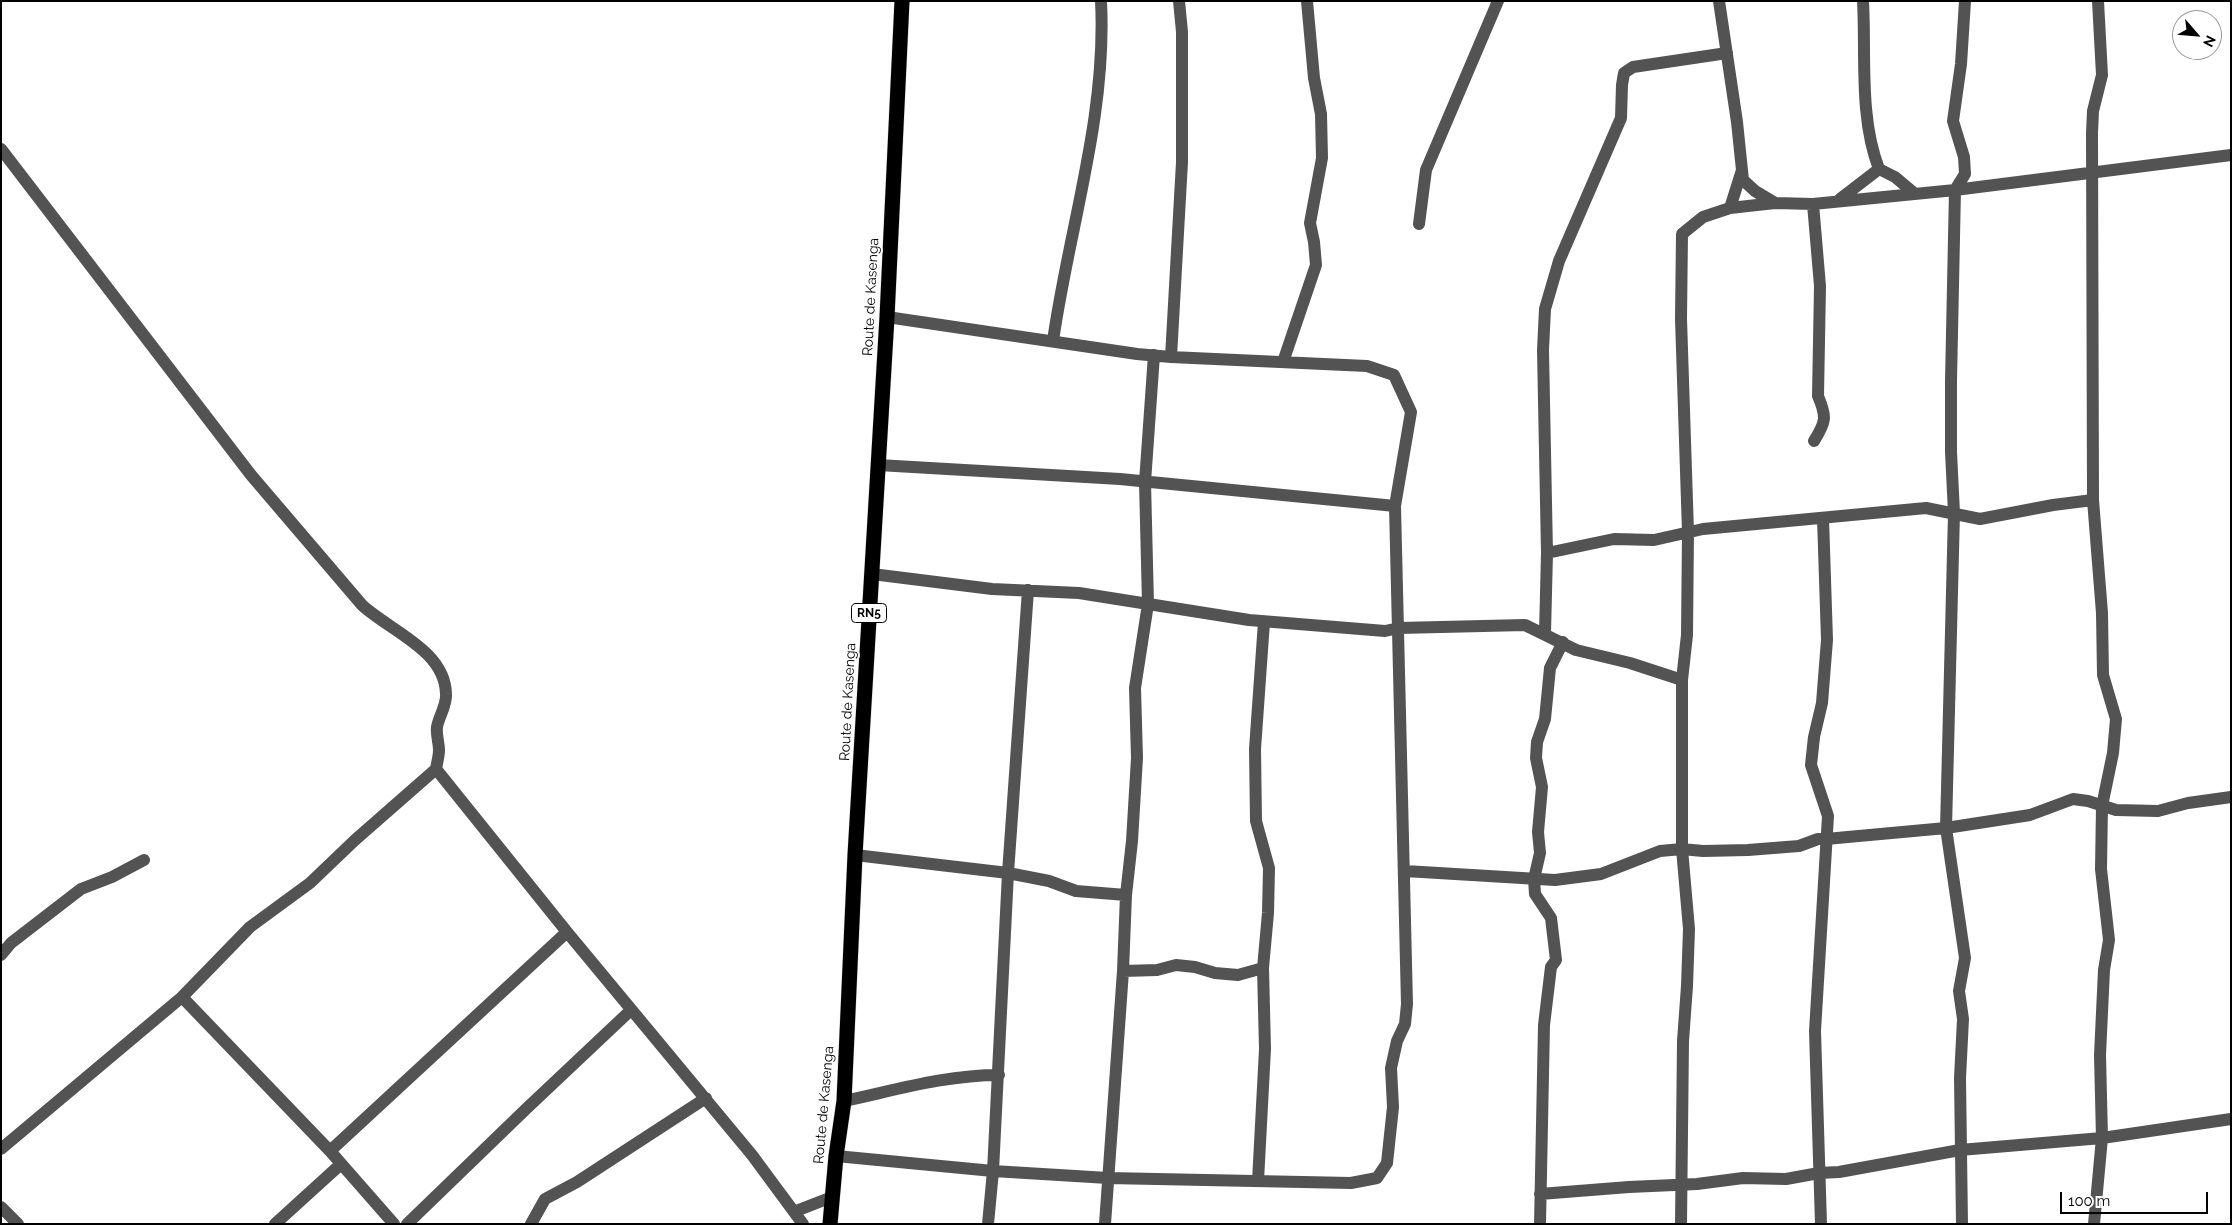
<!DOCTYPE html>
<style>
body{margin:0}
#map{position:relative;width:2232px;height:1225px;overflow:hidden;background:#fff;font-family:Raleway,sans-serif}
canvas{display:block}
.frame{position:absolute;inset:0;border:2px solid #000;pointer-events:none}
.north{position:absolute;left:2172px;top:10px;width:50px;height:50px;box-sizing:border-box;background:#fff;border:1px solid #999;border-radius:50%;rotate:117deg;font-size:14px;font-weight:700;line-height:20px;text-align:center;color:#000}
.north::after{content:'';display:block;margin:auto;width:18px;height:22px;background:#000;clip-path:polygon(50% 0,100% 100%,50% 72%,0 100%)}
.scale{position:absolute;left:2060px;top:1192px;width:148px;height:22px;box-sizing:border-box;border:2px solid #000;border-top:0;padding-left:6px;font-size:15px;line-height:18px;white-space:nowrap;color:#000;-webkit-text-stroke:4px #fff;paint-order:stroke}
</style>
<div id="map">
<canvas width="2232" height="1225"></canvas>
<div class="frame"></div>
<div class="north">N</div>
<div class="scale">100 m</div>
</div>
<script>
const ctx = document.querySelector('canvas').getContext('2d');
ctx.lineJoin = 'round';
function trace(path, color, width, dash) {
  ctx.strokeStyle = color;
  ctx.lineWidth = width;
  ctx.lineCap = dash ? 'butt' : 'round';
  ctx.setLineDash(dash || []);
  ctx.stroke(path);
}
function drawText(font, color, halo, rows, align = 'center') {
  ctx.font = font + ' Raleway,sans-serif';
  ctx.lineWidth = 4;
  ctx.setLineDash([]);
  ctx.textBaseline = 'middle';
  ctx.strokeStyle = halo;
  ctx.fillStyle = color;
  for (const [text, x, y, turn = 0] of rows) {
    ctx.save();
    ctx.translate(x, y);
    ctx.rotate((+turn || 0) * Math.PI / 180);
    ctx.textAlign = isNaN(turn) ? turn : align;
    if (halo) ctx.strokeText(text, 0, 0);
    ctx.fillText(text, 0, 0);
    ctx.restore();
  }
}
const highway = new Path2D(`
 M830 1224 836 1156 844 1101 855 855 887 317 902 1`);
trace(highway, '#dbdbdb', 16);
trace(new Path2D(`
 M1719 1 1737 122 1743 180 1755 191 1775 203 1813 204 1955 190 2231 155
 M1863 1C1866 56 1859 117 1879 169L1895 177 1914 193
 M1 149 251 475 362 605C390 631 445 650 446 694 447 705 439 716 437 727 436 736 439 742 439 750 439 756 437 763 436 769L567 932 752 1155 803 1224
 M1840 199 1879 169
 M1813 204 1820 286 1818 396C1827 417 1826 422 1814 441
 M1730 208 1742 170
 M1419 224 1426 170 1498 1
 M1053 341C1069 228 1107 117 1101 1
 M1171 357 1182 162V32L1179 1
 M1283 362 1316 265 1314 242 1310 223 1322 158 1321 114 1314 78 1307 1
 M878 465 1120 479 1395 506
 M1547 553 1614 539 1654 540 1703 529 1926 508 1980 519 2053 505 2093 500
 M872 574 992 589 1079 593 1249 620 1385 631 1399 628 1525 625 1576 650 1630 663 1682 680
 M1545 633 1547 553 1543 350 1545 309 1559 261 1621 118 1622 85 1624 73 1633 67 1727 53
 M855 855 1008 873 1049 881 1076 891 1126 895 1123 971 1105 1224
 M1405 871 1555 880 1601 874 1660 851 1682 849 1703 851 1748 850 1799 846 1818 839H1826L1946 828 2030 815 2073 799 2088 801 2116 810 2158 811 2188 803 2231 797
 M1126 895 1132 841 1137 758 1135 688 1148 604 1145 482 1154 355
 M1 955 11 943 81 889 112 877 144 860
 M1123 971 1157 970 1176 965 1195 967 1215 973 1238 975 1263 968
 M182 997 330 1151 394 1224
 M844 1101C896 1090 946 1075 999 1075
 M1 1149 182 997 250 927 310 883 355 840 436 769
 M330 1151 567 932
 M836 1156 993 1171 1108 1178 1351 1183 1377 1178 1387 1163 1393 1107 1391 1068 1397 1041 1405 1024 1407 1004 1395 506 1411 412 1394 375 1367 366 1171 357 1137 354 887 317
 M1258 1181 1265 1049 1263 968 1268 913 1269 868 1256 821 1255 749 1264 622
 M1540 1194 1629 1187 1697 1184 1743 1178 1786 1179 1819 1173 1839 1172 1960 1150 2102 1138 2231 1119
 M1 1207 18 1224
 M796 1211 832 1197
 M275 1224 341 1164
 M407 1224 526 1109 631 1010
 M531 1224 545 1199 577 1182 706 1098
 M988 1224 993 1171 1008 873 1028 590
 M1540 1224 1544 1025 1551 967 1556 960 1551 918 1535 894 1534 879 1540 853 1538 832 1542 787 1536 758 1537 742 1545 719 1550 668 1563 642
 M1681 1224 1683 1041 1687 986 1689 929 1682 849V680L1687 635 1688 532 1681 319 1682 234 1703 217 1730 208 1775 203
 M1821 1224 1815 1031 1828 816 1811 765 1814 737 1822 703 1827 640 1823 518
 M1962 1224 1960 1078 1963 1019 1959 991 1965 958 1946 828 1954 513 1951 452V381L1955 190 1965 174 1964 157 1953 121 1961 64 1965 1
 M2094 1224 2102 1138 2100 1055 2104 970 2109 940 2101 869 2102 806 2113 753 2116 719 2103 675 2102 613 2093 500 2092 133 2093 111 2102 75 2098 1`), '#535353', 12);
trace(highway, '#000', 15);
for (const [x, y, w] of [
 [869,613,35]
]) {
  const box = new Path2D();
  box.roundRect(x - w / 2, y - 9.5, w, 19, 4);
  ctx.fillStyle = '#fff';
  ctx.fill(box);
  trace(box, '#000', 1);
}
drawText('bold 12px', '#000', null, [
 ["RN5",869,613]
]);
drawText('14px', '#000', '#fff', [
 ["Route de Kasenga",871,297,-87],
 ["Route de Kasenga",848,702,-87],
 ["Route de Kasenga",824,1105,-85]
]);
</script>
